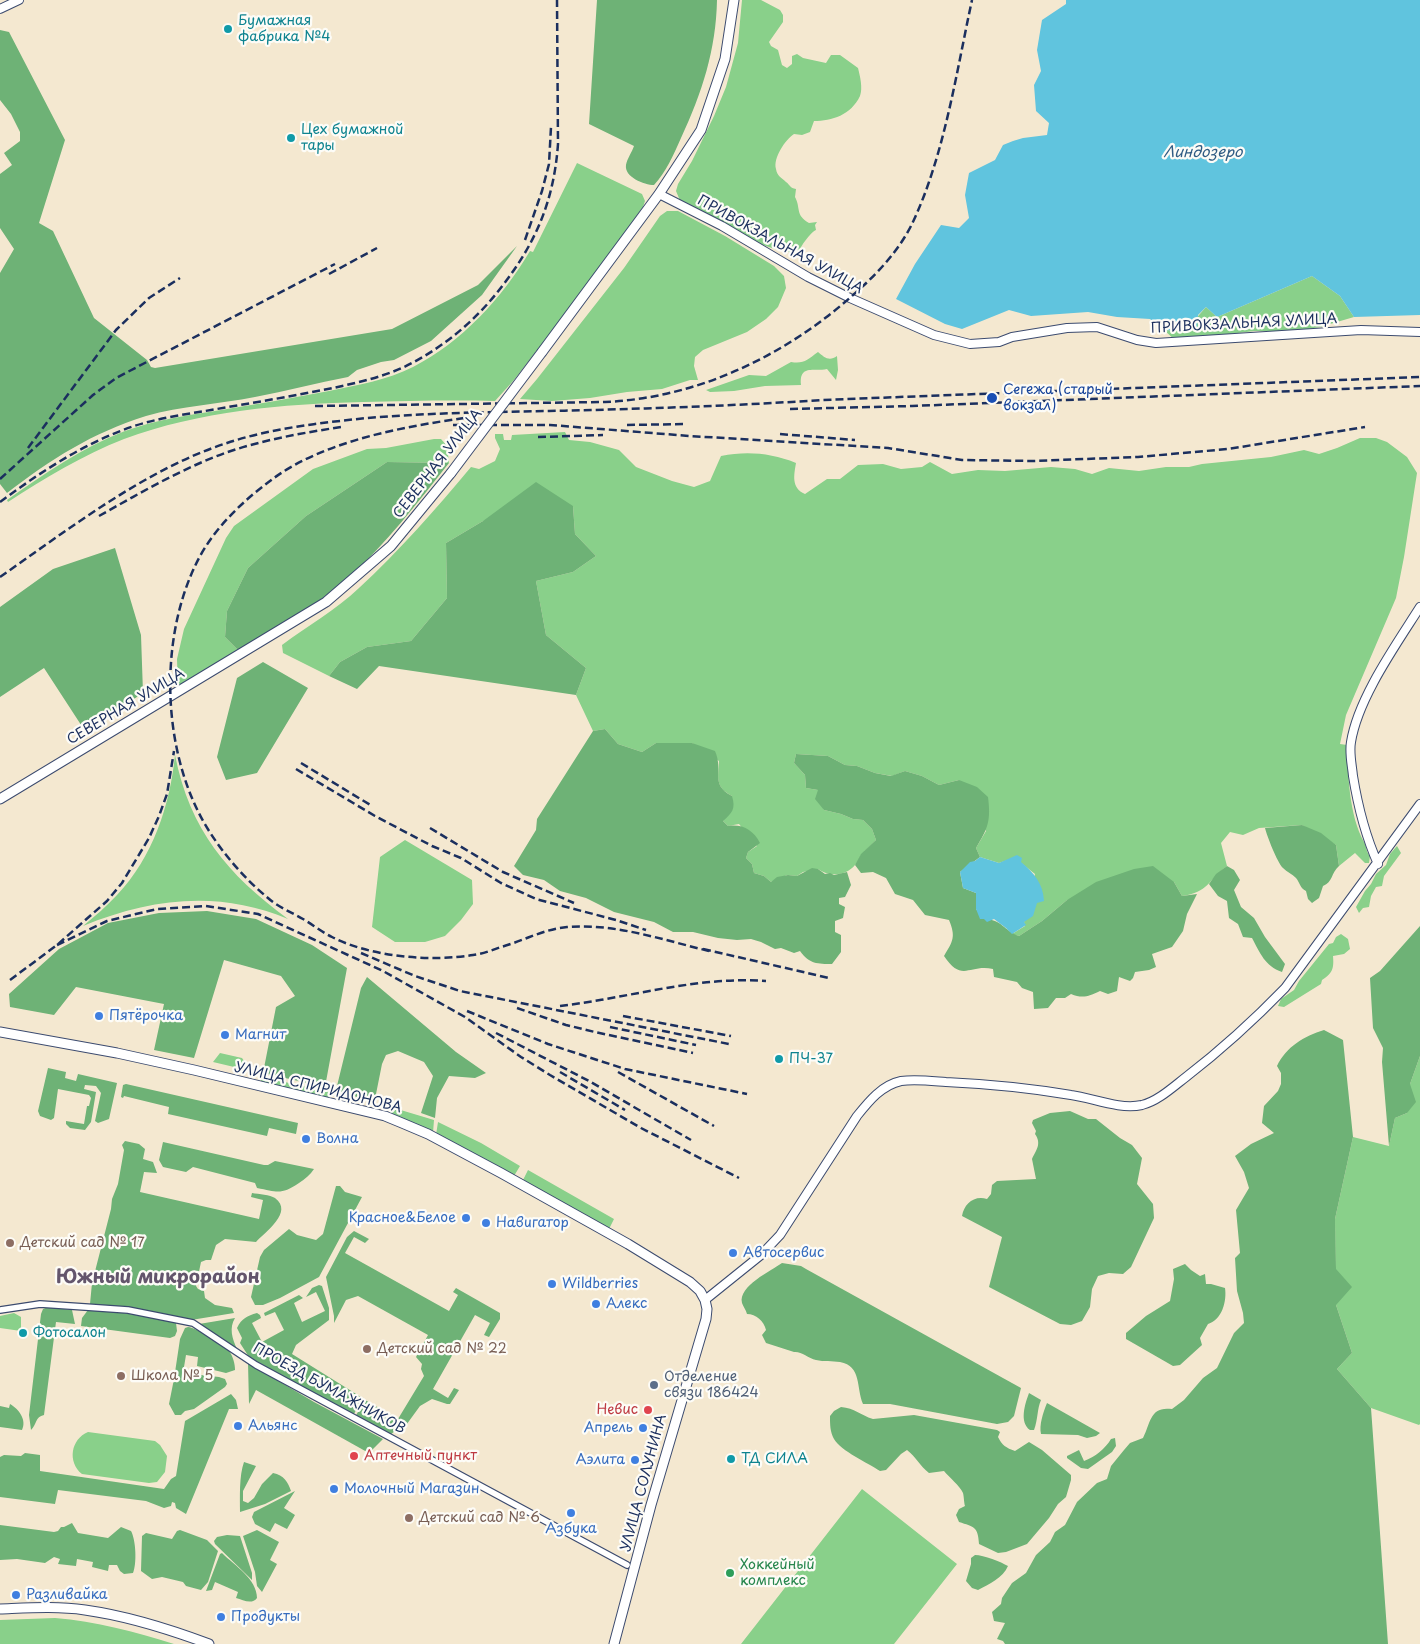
<!DOCTYPE html>
<meta charset="utf-8">
<style>
body{margin:0}
canvas{display:block;background:#f4e8d0}
</style>
<canvas width="1420" height="1644"></canvas>
<script>
const ctx = document.querySelector('canvas').getContext('2d');
ctx.lineJoin = 'round';
function fill(path, color) {
  ctx.fillStyle = color;
  ctx.fill(path, 'evenodd');
}
function trace(path, color, width, dash) {
  ctx.strokeStyle = color;
  ctx.lineWidth = width;
  ctx.lineCap = dash ? 'butt' : 'round';
  ctx.setLineDash(dash || []);
  ctx.stroke(path);
}
function drawText(font, color, halo, rows, align = 'center') {
  ctx.font = font + ' "Playpen Sans",sans-serif';
  ctx.lineWidth = 4.5;
  ctx.setLineDash([]);
  ctx.textBaseline = 'middle';
  ctx.strokeStyle = halo;
  ctx.fillStyle = color;
  for (const [text, x, y, turn = 0] of rows) {
    ctx.save();
    ctx.translate(x, y);
    ctx.rotate((+turn || 0) * Math.PI / 180);
    ctx.textAlign = isNaN(turn) ? turn : align;
    if (halo) ctx.strokeText(text, 0, 0);
    ctx.fillText(text, 0, 0);
    ctx.restore();
  }
}
fill(new Path2D(`
 M742 0H761L780 10 783 15V22L769 42 771 46 778 50 782 65 787 68 792 64V56L797 54 803 58 826 63 831 55H840L858 68C860 76 863 88 860 96 851 115 832 121 814 121L810 132 802 135 794 134C785 140 773 158 776 169 777 176 782 178 786 182 790 185 790 188 796 189L795 197C801 208 795 215 809 223L817 222 815 225 816 230C811 232 800 247 798 253 763 252 714 220 681 203L676 191 678 184 692 161 714 116 726 87 738 43Z
 M577 163 642 194 645 201 643 207 542 347 538 349 514 380 495 401C451 400 407 401 363 402 282 404 200 411 124 439 83 455 45 478 8 502L7 500C44 474 81 448 125 431 155 420 189 415 221 410 257 404 293 398 329 391 358 385 387 380 413 367 462 342 502 298 530 251L533 252Z
 M667 211H678L725 236 774 266 784 276 786 288 778 307 766 319 747 332 703 350 695 357 694 366 698 380H690L662 389 627 392 590 398 552 401 520 399 537 379 624 268 660 216Z
 M1312 276 1340 296 1354 317 1320 327 1295 331H1254L1176 341 1164 330 1185 331 1206 307 1217 317Z
 M818 352C824 357 829 362 837 356L838 370 836 380 827 369C814 372 799 364 801 385L765 386 734 391 710 392 706 390 749 375 766 376 791 362C804 364 807 360 818 352Z
 M565 432 569 440 590 442 619 450 636 467 672 481 694 487 710 481 721 456C747 451 771 453 796 463 794 475 791 488 805 494L827 479H840L858 465 883 464 901 469 922 467 930 462 952 474 978 470 1005 471 1051 467 1075 469 1092 474 1109 468 1139 471 1166 467H1189L1202 464 1271 457 1304 450 1319 454 1337 448 1360 438H1376L1387 442 1407 457 1417 473 1404 557 1396 598 1346 715 1340 744 1347 745C1348 775 1349 815 1364 842 1367 847 1366 852 1370 856L1369 863H1365L1355 853 1339 866 1336 845 1302 825 1259 828 1243 835 1230 832 1221 843 1227 866C1207 881 1209 892 1182 896L1174 882 1067 900 1042 921 1019 936 1012 934 1025 926 1024 922 1035 874 1020 862 1011 859 999 863 980 857 976 848 986 831 959 780 939 785 922 776 905 771 892 776 875 773 857 766 845 765 828 756 796 754 794 763 805 775 806 788 818 790 824 810 841 814 853 819 863 820 872 829 876 840C872 845 866 849 861 855 859 858 858 862 855 865 846 876 829 877 818 869L803 872 797 876 787 875 771 882 764 876 754 873 752 864 746 858 748 852 757 846 739 824 728 826 723 821 732 796C715 787 718 778 719 761L692 743H656L642 752 618 744 605 729 593 731 576 695 586 668 546 635 536 581 573 572 596 556 575 534 573 506 483 521 446 543 447 598 411 641 367 647 340 662 329 676 283 653 282 645C307 626 336 610 359 588 399 551 436 509 471 467L479 469 495 461 500 449 495 438V434H503L504 440H511L512 435Z
 M434 439H441L447 446 449 463 387 462 306 516 248 568 227 611 225 637 240 652 178 689 177 659 184 629 226 538 234 526 313 469 367 449 386 448Z
 M175 755C190 830 227 874 288 919 219 890 151 898 83 926 95 916 107 906 117 895 153 857 170 805 175 755Z
 M405 840 472 880 473 904 461 920 445 936 425 942H395L372 927 380 857Z
 M1397 846 1401 853 1384 876 1382 886 1376 887 1371 896 1369 907 1363 908 1359 913 1356 907 1365 891 1371 884 1376 874 1386 865 1390 854Z
 M1341 934 1348 939 1350 949 1344 954 1333 956C1334 968 1333 973 1322 980L1321 984 1284 1007 1278 1006 1281 999 1294 990 1299 981 1329 944 1333 943 1336 937Z
 M220 1053 242 1058 251 1071 213 1062Z
 M1420 1056V1424L1419 1425 1371 1408 1337 1369 1352 1353 1336 1305 1335 1219 1353 1137 1389 1146 1395 1118 1407 1113 1410 1084Z
 M262 1077 330 1092 327 1103 259 1089Z
 M394 1108 434 1120 433 1133 391 1118 390 1113Z
 M438 1122 481 1143 520 1166 514 1176 436 1135Z
 M528 1170 614 1219 608 1231 522 1182Z
 M14 1313 21 1317V1331L0 1328V1316Z
 M88 1432 155 1441 160 1445 167 1456 165 1472 157 1482 149 1483 82 1474C67 1462 71 1439 88 1432Z
 M862 1489 957 1564 894 1644H741Z
 M55 1618C96 1621 135 1632 174 1644H0V1620Z`), '#89d08a');
fill(new Path2D(`
 M597 0H717C716 50 702 93 681 138 674 154 666 172 654 185 644 185 624 177 626 165 627 159 632 152 634 146L589 124Z
 M0 30 9 32 65 140 39 223 53 231 94 318 147 360 151 367 155 368 392 329 478 285 517 246 482 295 431 341 394 360 381 362 357 370 348 377C317 383 286 391 255 397 219 404 181 406 146 416 92 433 51 459 7 493L0 484V273L14 249 0 228V174L12 165 4 153 20 141V132L11 114 0 100Z
 M387 462 449 463C418 502 386 544 348 578 315 606 277 629 240 652L225 637 227 611 248 568 306 516Z
 M536 482 573 506 575 534 596 556 573 572 536 581 546 635 586 668 576 695 379 666 357 689 329 676 340 662 367 647 411 641 447 598 446 543 483 521Z
 M115 548 141 635 143 693 85 731 44 668 0 697V607L53 569Z
 M263 662 308 688 257 773 226 780 217 757 237 678Z
 M605 729 618 744 642 752 656 743H692L715 751C724 771 709 784 732 796 736 809 732 813 723 821L728 826C743 824 753 830 760 843L748 852 746 858 752 864 754 873 764 876 771 882 777 877 788 875 797 876 812 868 818 869 825 874 830 873 834 875 847 872 851 885 845 897 839 898V904L845 907 843 918 835 921V932L841 935V952L832 964C818 964 809 964 800 951L794 953 781 948 775 949 761 942 751 939 737 940 718 938 693 932H673L654 922 614 912 586 898 560 891 544 880 523 875 514 866 536 830 537 819 593 731Z
 M796 754 828 756 845 765 857 766 875 773 891 776 905 771 922 776 939 785 959 780 977 787 988 797C991 821 988 828 976 848L980 857 960 872 963 888 976 893V909L984 919C1002 919 1004 931 1019 936L1042 921 1067 900 1096 882 1134 869 1153 866 1174 882 1182 896 1197 894 1187 914 1183 931 1172 947 1152 954 1156 967 1149 970 1135 972 1133 978 1130 981 1119 977 1117 991 1108 994 1100 991C1089 996 1083 999 1071 994L1065 998H1056L1048 1008 1034 1009 1033 992 1022 988 1017 982 994 977 993 969C969 964 962 983 944 956 953 941 956 937 949 920L925 915 913 900 895 894 886 878 873 872 861 873 855 865 861 854 876 840 872 829 863 820 853 819 841 814 824 810 815 799 818 790 806 788 805 775 794 763Z
 M1302 825 1321 833 1336 845 1339 866C1331 873 1333 882 1323 886L1319 898 1312 903 1308 899 1306 891C1300 888 1300 883 1296 878 1292 874 1287 872 1283 868 1277 862 1267 836 1265 828Z
 M1227 866 1234 870 1240 880 1234 890 1241 907 1254 918 1265 937 1285 964 1282 972C1265 966 1260 953 1252 938L1243 937 1238 924 1229 918 1227 901 1218 896 1209 884 1216 874Z
 M207 911 256 919 312 945 347 968 325 1087 263 1073 276 1007 295 996 281 976 224 960 194 1058 154 1050 164 1004 76 987 54 1015 10 1007 9 994 59 949 108 923 159 913Z
 M1420 926V1056L1410 1084 1416 1102 1407 1113 1395 1118 1389 1146 1382 1062 1383 1048 1373 1028 1370 978 1380 971Z
 M367 977 456 1052 486 1073 475 1078 449 1076 437 1098 435 1118 421 1113 433 1076 424 1062 398 1051 386 1055 382 1064 375 1099 360 1098 336 1090 361 988Z
 M1324 1030 1343 1040 1353 1137 1335 1219 1336 1269 1352 1287 1336 1305 1352 1353 1337 1369 1371 1408 1388 1644H1005L1003 1641 997 1639 1005 1623 994 1621 992 1612 1001 1604 1002 1598 1012 1583 1026 1573 1036 1555 1050 1542 1055 1532 1065 1525 1077 1502 1097 1483 1107 1479 1111 1466 1124 1450 1130 1443 1143 1438C1151 1422 1150 1406 1172 1409L1184 1400 1203 1378 1217 1368 1234 1333 1244 1323 1243 1313 1237 1291 1235 1258 1240 1253 1236 1210 1249 1188 1244 1172 1235 1156 1251 1144 1274 1133 1262 1123 1264 1106 1278 1091 1281 1084V1073L1277 1066C1286 1047 1304 1036 1324 1030Z
 M48 1068 66 1072 65 1078 76 1081 78 1074 117 1083 109 1119 98 1123 95 1121 101 1093 96 1086 85 1085 84 1089 96 1092 91 1122 85 1130 70 1128 66 1124V1121L84 1124 87 1106H89L91 1098 89 1095 58 1089 54 1118 51 1120 40 1116 38 1111Z
 M126 1084 298 1123 296 1134 269 1128 267 1136 168 1114 169 1107 124 1096 123 1098 121 1097 123 1085Z
 M1070 1111 1088 1119H1096L1120 1138 1132 1145 1142 1158 1137 1184 1153 1204 1154 1218 1131 1267 1123 1274 1109 1273 1098 1276 1092 1289 1090 1307 1082 1321 1071 1325 1060 1324 989 1287 1002 1237 962 1216C964 1204 974 1195 987 1199L991 1194 992 1185 997 1181 1036 1179 1032 1159C1036 1150 1042 1144 1035 1134L1036 1131 1032 1123 1033 1120 1050 1113Z
 M125 1141 139 1144 145 1149 143 1159 153 1162 157 1173 144 1172 140 1192 259 1219 263 1200 251 1197 252 1193C259 1194 270 1195 275 1198 294 1212 265 1232 256 1242L225 1239 216 1245 211 1260H206L201 1262 196 1286 198 1289 204 1291 205 1298 215 1305 232 1308 234 1313 191 1320 129 1307 90 1304 92 1283 111 1209 112 1199 118 1184 124 1150 122 1145Z
 M163 1142 264 1165H268L275 1161 314 1169C310 1175 305 1179 299 1183 281 1195 278 1192 257 1188L255 1183 193 1167 186 1172 163 1167 159 1160Z
 M336 1186H340L345 1192 362 1197 319 1277 280 1298 263 1305H255L251 1297 260 1257 264 1250 289 1229 297 1235 316 1240 323 1234Z
 M354 1231 369 1239 365 1243 354 1237 345 1253 449 1311 458 1295 453 1292 456 1288 500 1313V1319L489 1337 484 1335 490 1323 475 1315 433 1389 448 1398 454 1388 459 1390 450 1404H447L432 1399 420 1406 404 1428 395 1431 390 1435 355 1417 365 1400 398 1419 424 1376 421 1369 422 1364 416 1357 428 1335 358 1296 346 1300 334 1323V1316L326 1277 347 1237Z
 M782 1263 801 1266 806 1269 1021 1388 1014 1416 1008 1422 997 1424 890 1404H863C856 1388 862 1366 840 1362 832 1361 824 1362 816 1360 808 1358 801 1351 794 1352L766 1343 762 1335 766 1330C764 1321 756 1314 747 1314 746 1310 743 1306 742 1303 738 1286 771 1271 782 1263Z
 M1185 1264 1191 1270 1200 1276 1205 1274 1206 1284H1211L1225 1288C1227 1301 1222 1320 1208 1324L1200 1338 1202 1345 1180 1365 1173 1366 1126 1339V1333L1146 1316 1170 1301 1174 1279 1173 1269Z
 M319 1285 322 1286 329 1308V1320L296 1345 292 1354 361 1397 360 1402 354 1414 352 1415 316 1396 249 1357 240 1343 242 1338 237 1328C242 1318 247 1316 257 1313L260 1315 261 1318 252 1323 262 1342 284 1330 275 1312 265 1316 264 1313 299 1295 303 1298 294 1303 302 1322 325 1311 316 1292 306 1297 312 1288Z
 M48 1307 72 1310 75 1324 56 1322 44 1415C35 1417 37 1424 31 1430L29 1415 41 1314 43 1309Z
 M88 1310 112 1311 171 1321 176 1323 177 1331 175 1336 170 1338 81 1326 82 1318Z
 M235 1318C229 1328 232 1338 237 1349L199 1324Z
 M188 1327C197 1328 223 1345 229 1351 233 1356 235 1364 235 1370L226 1373 197 1366 198 1357 186 1355 183 1373 219 1377 225 1379 227 1384 225 1387 194 1409 185 1411 181 1415H175L169 1404 174 1379 180 1339 185 1328Z
 M248 1363 314 1402 383 1439 371 1451 367 1452 256 1390 249 1404Z
 M1029 1393 1041 1400C1037 1409 1038 1420 1034 1430H1030C1019 1422 1025 1404 1029 1393Z
 M231 1394 236 1400 238 1409H229L186 1514 176 1508 175 1503 172 1502 171 1506 164 1508 146 1501 58 1490 55 1504 0 1497V1457L4 1455 21 1456 25 1453 40 1455V1471L164 1489 171 1479 176 1476 185 1421Z
 M1047 1403 1100 1433 1096 1436 1087 1438 1078 1435 1041 1434C1039 1425 1043 1413 1047 1403Z
 M10 1404C19 1409 27 1420 22 1430L0 1427V1406L9 1408Z
 M841 1407C855 1408 860 1415 873 1419L914 1415 997 1430 1000 1432 998 1437C1002 1445 1006 1448 1015 1451L1029 1442 1042 1450 1071 1475V1480L1066 1497 1058 1504 1049 1518 1027 1544 1006 1552 998 1553 979 1544C978 1526 974 1527 959 1522L956 1515 959 1509 965 1506C964 1503 964 1497 963 1493 960 1486 949 1477 944 1471L929 1473C920 1466 916 1457 907 1450L901 1454 886 1470 880 1471C868 1463 841 1451 834 1439 830 1432 830 1424 830 1416L834 1411Z
 M1115 1438 1116 1446 1112 1452 1088 1469 1081 1468 1067 1458V1456L1079 1450 1084 1461C1095 1457 1105 1449 1111 1439Z
 M244 1462 256 1466 243 1491V1501L248 1503 254 1498 262 1484 273 1473C284 1475 288 1482 291 1491L265 1504 240 1512C240 1497 239 1476 244 1462Z
 M295 1491 284 1508 295 1515 287 1529 275 1523 270 1532 255 1524 252 1517 254 1512Z
 M72 1523 78 1533 108 1538 121 1527 131 1531C136 1540 137 1564 133 1573L124 1574 120 1571 117 1565H109L108 1571 92 1567 93 1562 77 1559 76 1566 58 1564 60 1559 54 1557 45 1563 17 1559 0 1560V1525L54 1532 58 1531 61 1527H64Z
 M180 1530 207 1540 218 1551 208 1582 201 1590 186 1586 183 1582 162 1577 152 1579 141 1571 142 1536 146 1533 172 1539 177 1531Z
 M257 1530 279 1542 270 1560 277 1564 262 1592 257 1586 255 1572 243 1536Z
 M227 1535 240 1536 252 1573V1580L215 1544 214 1541 217 1537Z
 M222 1553C235 1566 257 1579 257 1598 252 1605 243 1600 236 1598L238 1592 215 1582 212 1590 206 1591 220 1554Z
 M975 1555C984 1555 1001 1562 1008 1566 1003 1578 989 1584 978 1590L972 1588 966 1581 971 1564V1558Z`), '#6eb276');
fill(new Path2D(`
 M1066 0H1420V315L1354 317 1340 296 1312 276 1217 317 1206 307 1198 315 1197 327 1185 331 1164 330 1150 319 1117 317 1088 312 1031 316 1009 310 962 329 945 324 896 299 915 264 941 225 959 228 969 218 965 195 969 173 995 160 1003 145 1013 141 1023 138 1047 135 1049 123 1036 111 1034 85 1041 71 1037 50 1042 20 1066 4Z
 M1017 855 1022 858 1021 862C1034 873 1043 883 1044 901L1037 903 1033 916 1024 922 1026 925 1012 934 1006 928 994 919 987 922 984 919H980L976 909V893L963 888 960 872 970 862 975 861 980 857 999 863Z`), '#60c4de');
const pedestrian = new Path2D(`
 M0 1310 40 1304 85 1307 128 1310 193 1323 256 1365 627 1565`);
const minor = new Path2D(`
 M0 9 19 0
 M659 194 722 226 808 277 850 298 934 335 970 344 999 342 1012 337 1067 328 1097 327 1137 340 1156 343 1361 330 1420 332
 M1378 864C1365 835 1358 807 1353 776 1352 765 1349 753 1351 742 1358 698 1396 645 1420 607
 M705 1300 761 1255 780 1235 857 1116C869 1101 882 1085 901 1081 915 1079 932 1081 946 1082 988 1084 1030 1088 1071 1095 1093 1098 1119 1110 1142 1105 1158 1101 1173 1087 1186 1077 1221 1050 1254 1020 1285 988L1420 804`);
const tertiary = new Path2D(`
 M542 352 659 194 701 130 725 59 734 0
 M0 799 326 602 391 546 451 473
 M0 1032 117 1053 194 1070 385 1116 402 1123 428 1134 501 1173 628 1244 690 1282 700 1291 705 1300 707 1309 706 1319 651 1505 614 1644
 M0 1609C28 1608 57 1606 85 1610 128 1616 169 1629 209 1644`);
trace(pedestrian, '#3c4b6f', 8);
trace(minor, '#3c4b6f', 10);
trace(tertiary, '#3c4b6f', 11);
trace(pedestrian, '#fff', 5.5);
trace(minor, '#fff', 8);
trace(tertiary, '#fff', 9);
trace(new Path2D(`
 M525 240 542 191 549 164 551 127
 M329 274 377 248
 M315 406 605 402C697 398 785 356 853 295 876 275 897 253 911 226 944 158 956 74 972 0
 M790 409 912 406 1420 386
 M464 418C402 427 325 441 274 478 245 499 216 526 199 558 157 638 161 758 211 834 226 857 246 880 268 898 278 907 291 912 303 919 313 925 322 932 332 937 371 957 431 962 473 955 483 954 492 950 501 947 523 941 544 929 567 927 615 923 663 940 709 951
 M453 425H550L690 436 888 448 962 460 1032 461 1138 457 1228 449 1365 427
 M627 425 686 424
 M780 434 855 440
 M538 437 603 435
 M28 448 116 330 149 298 180 278
 M0 479 93 395 116 378 335 264
 M0 502C38 474 78 447 123 430 151 419 182 415 211 410 252 403 293 396 333 388 360 382 388 376 412 363 448 344 479 317 503 285 537 241 554 199 558 144L557 0
 M99 516C140 493 181 469 225 453 262 440 302 433 341 427
 M0 577C69 529 146 469 227 443 272 428 320 423 367 418 428 413 488 412 549 411 640 409 731 406 822 400L1420 377
 M301 763 372 806
 M296 769 375 816 432 846 461 858 501 883 536 899 616 920 646 930
 M430 828 503 872 574 903
 M57 945 107 921 157 909 206 906 258 914 383 971 465 1017 521 1057 550 1075 641 1128 739 1178
 M703 949 829 978
 M361 953 415 976 460 991 729 1044
 M10 980 57 945 107 901 122 883 149 838 159 816 167 794 174 751
 M560 1006C629 998 696 976 766 981
 M517 1008 566 1025 595 1032 693 1053
 M467 1011 548 1044 625 1069 747 1094
 M623 1016 731 1036
 M610 1027 696 1045
 M496 1033 589 1081 691 1140
 M560 1072 625 1110
 M618 1072 714 1126`), '#1b2f5e', 2.5, [8, 4]);
const tertiaryBridge = new Path2D(`
 M451 473 542 352`);
trace(tertiaryBridge, '#3c4b6f', 11, []);
trace(tertiaryBridge, '#fff', 9);
for (const [x, y, r, color] of [
 [228,29,5,"#0f9aa8"],
 [291,138,5,"#0f9aa8"],
 [992,398,6,"#1a4fb4"],
 [99,1016,5,"#3f7fe0"],
 [225,1035,5,"#3f7fe0"],
 [779,1059,5,"#0f9aa8"],
 [306,1139,5,"#3f7fe0"],
 [466,1218,5,"#3f7fe0"],
 [486,1223,5,"#3f7fe0"],
 [10,1243,5,"#8d6e63"],
 [733,1253,5,"#3f7fe0"],
 [552,1284,5,"#3f7fe0"],
 [596,1304,5,"#3f7fe0"],
 [23,1333,5,"#0f9aa8"],
 [367,1349,5,"#8d6e63"],
 [121,1376,5,"#8d6e63"],
 [654,1385,5,"#5c6f8a"],
 [648,1410,5,"#e0444e"],
 [238,1426,5,"#3f7fe0"],
 [643,1428,5,"#3f7fe0"],
 [354,1456,5,"#e0444e"],
 [731,1459,5,"#0f9aa8"],
 [635,1460,5,"#3f7fe0"],
 [334,1489,5,"#3f7fe0"],
 [571,1513,5,"#3f7fe0"],
 [409,1518,5,"#8d6e63"],
 [730,1573,5,"#2e9e5b"],
 [16,1595,5,"#3f7fe0"],
 [221,1617,5,"#3f7fe0"]
]) {
  const dot = new Path2D();
  dot.arc(x, y, r, 0, 2 * Math.PI);
  ctx.fillStyle = color;
  ctx.fill(dot);
  trace(dot, '#fdfcf7', 2);
}
drawText('14px', '#0d838f', '#fdfcf7', [
 ["Бумажная",238,21],
 ["фабрика №4",238,37],
 ["Цех бумажной",301,130],
 ["тары",301,146],
 ["ПЧ-37",789,1059],
 ["Фотосалон",33,1333],
 ["ТД СИЛА",741,1459]
], 'left');
drawText('14px', '#1b2f5e', '#fdfcf7', [
 ["ПРИВОКЗАЛЬНАЯ УЛИЦА",780,245,29],
 ["ПРИВОКЗАЛЬНАЯ УЛИЦА",1244,324,-3],
 ["СЕВЕРНАЯ УЛИЦА",438,464,-52],
 ["СЕВЕРНАЯ УЛИЦА",126,707,-31],
 ["УЛИЦА СПИРИДОНОВА",318,1088,14],
 ["ПРОЕЗД БУМАЖНИКОВ",329,1389,29],
 ["УЛИЦА СОЛУНИНА",644,1483,-75]
]);
drawText('14px', '#164399', '#fdfcf7', [
 ["Сегежа (старый",1003,390],
 ["вокзал)",1003,406]
], 'left');
drawText('14px', '#366cbe', '#fdfcf7', [
 ["Пятёрочка",109,1016],
 ["Магнит",235,1035],
 ["Волна",316,1139],
 ["Красное&Белое",456,1218,"right"],
 ["Навигатор",496,1223],
 ["Автосервис",743,1253],
 ["Wildberries",562,1284],
 ["Алекс",606,1304],
 ["Альянс",248,1426],
 ["Апрель",633,1428,"right"],
 ["Аэлита",625,1460,"right"],
 ["Молочный Магазин",344,1489],
 ["Азбука",571,1529,"center"],
 ["Разливайка",26,1595],
 ["Продукты",231,1617]
], 'left');
drawText('14px', '#785e54', '#fdfcf7', [
 ["Детский сад № 17",20,1243],
 ["Детский сад № 22",377,1349],
 ["Школа № 5",131,1376],
 ["Детский сад № 6",419,1518]
], 'left');
drawText('14px', '#4e5e75', '#fdfcf7', [
 ["Отделение",664,1377],
 ["связи 186424",664,1393]
], 'left');
drawText('14px', '#be3a42', '#fdfcf7', [
 ["Невис",638,1410],
 ["Аптечный пункт",364,1456,"left"]
], 'right');
drawText('14px', '#27864d', '#fdfcf7', [
 ["Хоккейный",740,1565],
 ["комплекс",740,1581]
], 'left');
drawText('italic 15px', '#305c84', '#fdfcf7', [
 ["Линдозеро",1203,153]
]);
drawText('bold 19px', '#63556c', '#fdfcf7', [
 ["Южный микрорайон",158,1278]
]);
</script>
